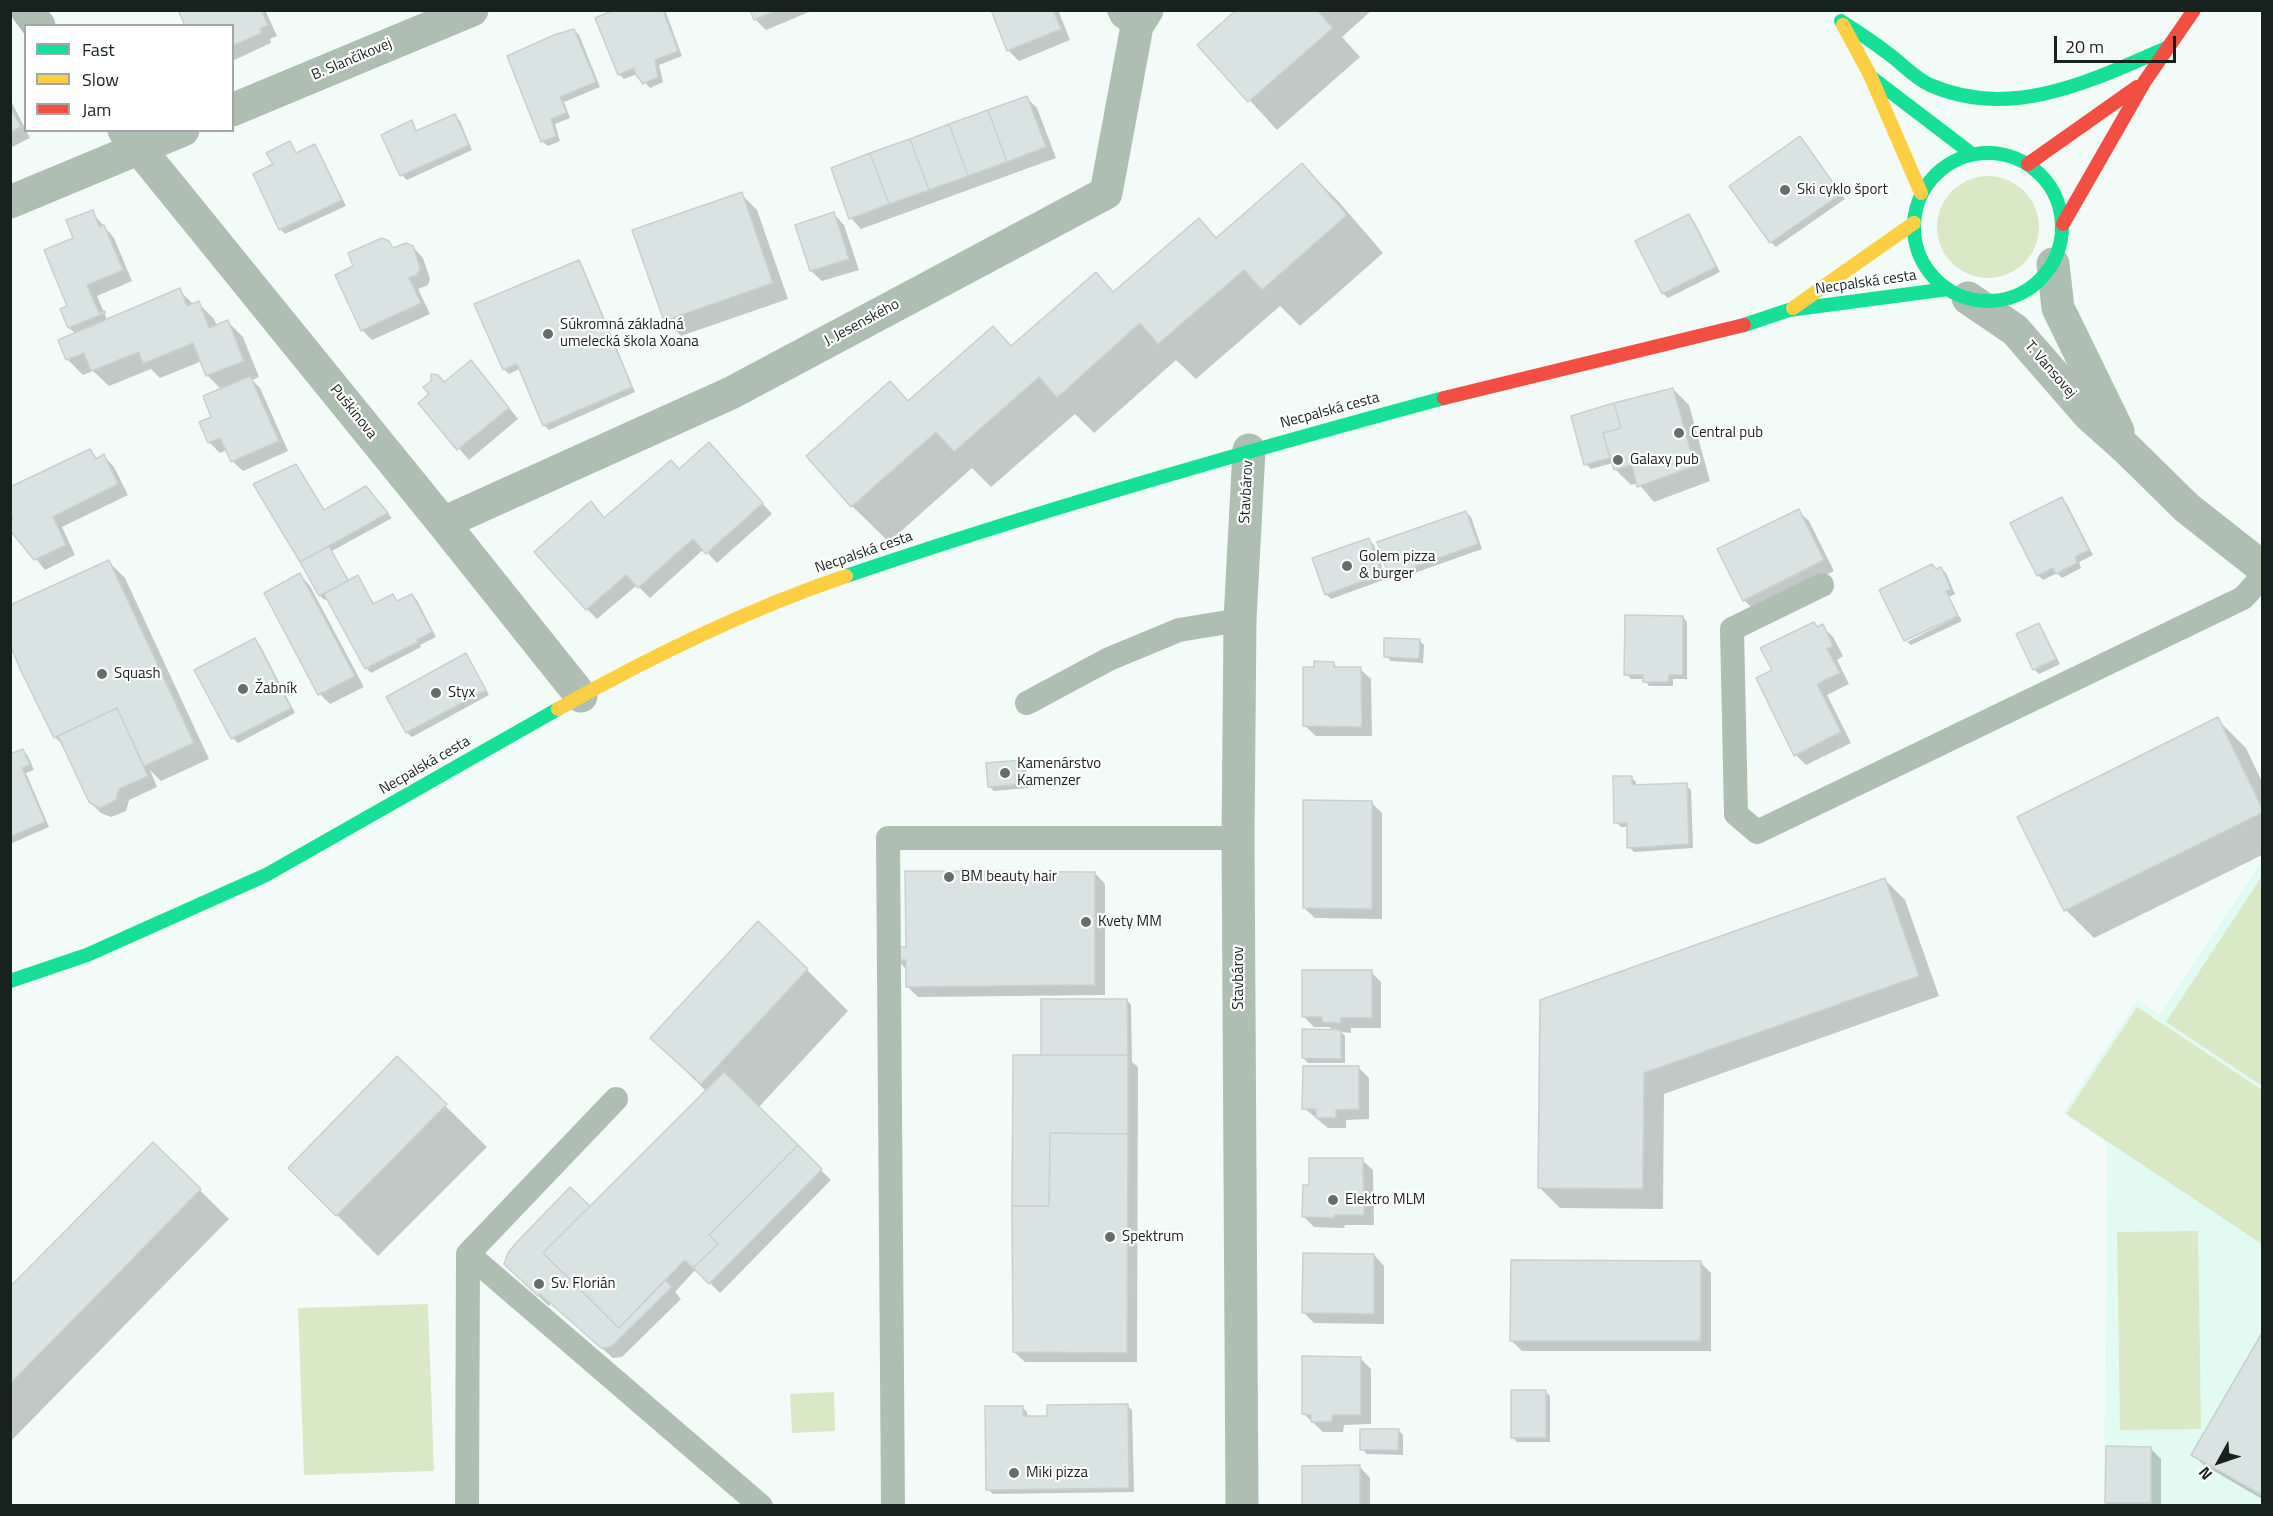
<!DOCTYPE html>
<meta charset="utf-8">
<style>
body{margin:0}
#map{position:relative;width:2273px;height:1516px;overflow:hidden;background:#f2fbf8;font-family:"Titillium Web",sans-serif}
canvas{display:block}
.frame{position:absolute;inset:0;border:12px solid #17221e;pointer-events:none}
.legend{position:absolute;left:24px;top:24px;width:210px;height:108px;box-sizing:border-box;background:#fff;border:2px solid #a2a7a5;margin:0;padding:8px 10px;list-style:none;font-size:18px;color:#17221e}
.legend li{display:flex;align-items:center;gap:12px;height:30px}
.legend b{width:30px;border:2px solid #a2a7a5}
.north{position:absolute;left:2189px;top:1432px;width:60px;height:60px;-webkit-text-stroke:4px #fff;paint-order:stroke;rotate:230deg;font-size:16px;font-weight:700;line-height:24px;text-align:center;color:#17221e}
.north::after{content:'';display:block;margin:auto;width:21px;height:27px;background:#17221e;clip-path:polygon(50% 0,100% 100%,50% 72%,0 100%)}
.scale{position:absolute;left:2054px;top:36px;width:122px;height:27px;box-sizing:border-box;border:3px solid #17221e;border-top:0;padding-left:8px;font-size:18px;line-height:21px;white-space:nowrap;color:#17221e;-webkit-text-stroke:4px #fff;paint-order:stroke}
</style>
<div id="map">
<canvas width="2273" height="1516"></canvas>
<div class="frame"></div>
<ul class="legend">
<li><b style="height:8px;background:#16e098"></b>Fast</li>
<li><b style="height:8px;background:#ffcf43"></b>Slow</li>
<li><b style="height:8px;background:#f24e42"></b>Jam</li>
</ul>
<div class="north">N</div>
<div class="scale">20 m</div>
</div>
<script>
const ctx = document.querySelector('canvas').getContext('2d');
ctx.lineJoin = 'round';
function fill(path, color) {
  ctx.fillStyle = color;
  ctx.fill(path, 'evenodd');
}
function trace(path, color, width, dash) {
  ctx.strokeStyle = color;
  ctx.lineWidth = width;
  ctx.lineCap = dash ? 'butt' : 'round';
  ctx.setLineDash(dash || []);
  ctx.stroke(path);
}
function drawText(font, color, halo, rows, align = 'center') {
  ctx.font = font + ' "Titillium Web",sans-serif';
  ctx.lineWidth = 4.5;
  ctx.setLineDash([]);
  ctx.textBaseline = 'middle';
  ctx.strokeStyle = halo;
  ctx.fillStyle = color;
  for (const [text, x, y, turn = 0] of rows) {
    ctx.save();
    ctx.translate(x, y);
    ctx.rotate((+turn || 0) * Math.PI / 180);
    ctx.textAlign = isNaN(turn) ? turn : align;
    if (halo) ctx.strokeText(text, 0, 0);
    ctx.fillText(text, 0, 0);
    ctx.restore();
  }
}
fill(new Path2D(`
 M2262 860V1505H2104L2107 1143 2063 1113 2137 1000 2160 1015Z`), '#e2fbf2');
fill(new Path2D(`
 M1937 227a51 51 0 1 1 102 0a51 51 0 1 1-102 0Z
 M2262 876V1086L2166 1022Z
 M2137 1007 2262 1090V1244L2066 1114Z
 M2198 1231 2201 1429 2120 1430 2117 1232Z
 M428 1304 434 1471 304 1475 298 1308Z
 M834 1392 835 1431 792 1433 790 1394Z`), '#d9e9c5');
fill(new Path2D(`
 M179 10H265L277 36 270 39 271 43 232 61V26Z
 M618 10H665L682 56 659 65 663 82 650 88 637 74 624 79 619 74Z
 M752 10H814L766 30 755 19Z
 M992 10H1058L1070 40 1019 61 1008 50Z
 M1238 10H1372L1342 37 1360 57 1277 130 1199 45Z
 M574 30 579 35 600 87 564 102 570 118 555 124 560 141 548 146 543 142 509 57Z
 M1027 98 1037 108 1056 158 861 229 851 218Z
 M10 99 30 138 10 148Z
 M455 116 460 121 472 150 407 180 402 175 412 122 418 132Z
 M289 143 298 154 314 146 319 151 346 206 285 234 280 229 275 165Z
 M1805 143 1845 199 1776 247 1771 242Z
 M1302 165 1338 201 1383 253 1300 326 1280 306 1196 379 1176 360 1094 433 1075 414 991 487 972 468 889 542 852 506 890 383 909 402 1012 347 1095 274 1114 293 1199 220 1218 239Z
 M741 194 757 210 788 299 681 336 665 320Z
 M92 212 114 238 132 281 97 296 108 322 179 290 194 305 198 303 214 319 217 326 228 322 243 337 259 377 252 380 260 388 288 451 243 471 232 461 227 450 220 453 209 442 213 418 222 390 207 375 202 361 160 378 151 369 109 386 93 371 83 375 67 359 76 334 69 328 62 309 69 307 75 239Z
 M834 214 844 225 859 270 822 281 811 271Z
 M1689 216 1694 221 1720 272 1668 298 1663 293Z
 M389 243 395 249 413 247 423 258 430 279 428 285 418 289 430 314 372 340 362 330 355 267Z
 M579 262 583 267 635 392 549 430 544 425 519 369 509 374 504 369Z
 M481 373 518 419 469 460 420 403 444 383Z
 M1673 389 1689 405 1710 481 1654 502 1638 483 1631 485 1615 469 1613 463 1591 469 1586 464 1573 417Z
 M90 451 98 459 104 456 114 467 128 495 62 527 75 555 45 570 10 528Z
 M719 455 772 514 717 563 704 549 650 598 637 585 597 619 587 609 591 503 605 519 679 470Z
 M296 466 325 511 370 493 392 518 332 551 350 582 358 577 375 605 392 595 398 602 412 595 417 600 436 637 420 645 421 647 371 673 366 668 328 599 325 600 320 596 255 484Z
 M2062 499 2067 504 2093 555 2079 562 2081 568 2062 578 2057 573 2043 580 2038 575Z
 M1798 511 1809 521 1834 571 1754 610 1744 600Z
 M1466 512 1471 517 1482 549 1395 580 1390 575Z
 M1369 540 1374 545 1386 579 1331 599 1326 594Z
 M109 562 125 578 209 759 161 781 150 770 157 787 129 800 126 811 111 817 101 813 90 802 65 747 55 737Z
 M1941 568 1946 573 1955 594 1949 597 1958 614 1905 639 1937 571Z
 M300 575 310 586 364 687 330 704 320 694Z
 M1959 616 1962 621 1911 645 1907 642Z
 M1683 617 1687 622V679H1673V686H1649L1644 679H1631L1626 674Z
 M1814 623 1818 628 1822 626 1833 637 1843 656 1837 660 1849 684 1827 695 1851 743 1806 765 1796 755 1774 670Z
 M2039 625 2043 630 2060 664 2039 674 2034 669Z
 M255 640 260 645 295 713 238 743 233 738 196 670Z
 M1419 640 1424 645 1423 663 1391 661 1386 656Z
 M465 655 470 660 489 695 412 737 407 733 388 698Z
 M1333 663 1339 669H1360L1371 679 1372 736H1316L1305 726 1315 669Z
 M2217 719 2246 748 2262 782V855L2094 938 2066 910Z
 M23 751 28 756 34 770 26 773 49 827 10 844V756Z
 M1021 761 1026 766 1028 788 994 791 989 786Z
 M1631 777 1636 782V786L1686 785 1691 790 1693 848 1634 852 1629 847V827H1621L1616 822Z
 M1371 802 1382 813V919L1315 918 1304 908Z
 M1095 873 1105 884V995L918 997 907 986V970L897 959 907 949Z
 M1884 879 1905 900 1939 996 1664 1094 1663 1209 1560 1208 1539 1187 1541 1001Z
 M807 970 848 1011 758 1108 831 1180 720 1293 696 1269 675 1292 681 1299 622 1357 613 1358 551 1303 549 1306 516 1275 571 1189 590 1208 707 1092 652 1038Z
 M1371 972 1381 982V1028H1351V1033L1341 1032 1345 1036V1063H1308L1303 1058 1333 1031 1329 1027H1314L1304 1017Z
 M1127 1000 1131 1005 1132 1062 1138 1067 1137 1362H1025L1014 1352 1045 1056Z
 M397 1058 487 1147 378 1256 290 1168Z
 M1358 1067 1369 1078V1119L1346 1120V1128H1328L1304 1108Z
 M153 1144 229 1219 10 1442V1289Z
 M1362 1160 1373 1170 1374 1225H1345L1344 1228 1314 1227 1304 1217 1310 1187Z
 M1374 1255 1384 1266V1324L1314 1323 1304 1313Z
 M1700 1262 1711 1273V1351H1522L1512 1341Z
 M2262 1336V1499L2204 1465 2193 1455Z
 M1360 1358 1371 1369V1424L1344 1425 1343 1432H1323L1304 1414Z
 M1545 1391 1550 1396V1442H1517L1512 1437Z
 M1127 1405 1132 1410 1134 1492 993 1494 988 1489 1022 1407 1027 1412V1418L1049 1417Z
 M1398 1430 1403 1435V1455L1367 1454 1362 1449Z
 M2150 1448 2161 1459V1506H2109L2106 1502Z
 M1360 1467 1370 1478V1506H1304Z`), '#0003');
const building = new Path2D(`
 M178 10H261L268 25 260 29 262 33 232 46V26H185Z
 M614 10H663L678 51 655 60 658 77 643 84 636 75 634 68 618 75 595 18Z
 M750 10H778L754 20Z
 M991 10H1053L1061 29 1007 51Z
 M1236 10H1317L1333 28 1248 102 1197 45Z
 M574 29 596 82 560 97 567 113 551 119 556 136 541 142 507 56 554 35Z
 M1027 96 1046 147 1007 162 988 110Z
 M10 107 21 127 10 132Z
 M988 110 1007 162 968 176 949 124Z
 M455 114 469 145 400 176 381 135 412 120 416 131Z
 M949 124 968 176 929 190 910 139Z
 M1800 136 1841 194 1770 243 1729 186Z
 M910 139 929 190 889 204 870 153Z
 M290 141 296 153 315 144 342 200 279 230 253 174 273 164 266 153Z
 M870 153 889 204 849 219 831 168Z
 M1302 163 1347 215 1262 290 1244 270 1158 344 1140 323 1057 398 1039 377 954 452 936 432 851 507 806 456 890 381 908 401 993 326 1011 346 1096 272 1113 292 1199 218 1216 238Z
 M742 192 773 283 664 321 632 230Z
 M93 210 99 227 104 225 123 270 87 285 99 313 105 311V313L68 328 60 309 67 306 44 250 73 238 66 220Z
 M834 212 849 259 810 271 795 225Z
 M1689 214 1716 267 1662 294 1635 241Z
 M382 238 389 241 393 248 406 243 413 246 420 268 417 275 409 278 421 303 361 331 335 275 353 266 348 253Z
 M579 260 632 387 543 426 517 364 503 370 474 304Z
 M180 288 187 306 199 301 209 328 228 320 244 361 206 376 193 343 143 364 139 352 91 371 84 353 66 360 58 340Z
 M471 360 509 408 457 450 418 403 429 394 423 387 431 381V374L438 375 444 382Z
 M250 376 279 441 231 462 220 438 208 443 199 422 211 417 203 396Z
 M1673 388 1695 466 1637 487 1632 465 1614 470 1603 433 1621 428 1614 403Z
 M1614 403 1621 428 1603 433 1610 458 1584 465 1571 416Z
 M709 442 763 503 706 554 693 539 638 588 626 575 586 610 534 552 591 501 604 518 671 460 679 469Z
 M90 449 96 459 104 454 118 484 53 517 66 545 34 560 10 530V520L13 518 10 514V487Z
 M296 464 324 510 366 486 388 513 300 562 253 484Z
 M2062 497 2089 550 2075 557 2077 563 2056 574 2053 568 2037 576 2010 523Z
 M1799 509 1824 560 1743 601 1717 549Z
 M1466 511 1478 544 1389 576 1377 542Z
 M1369 538 1382 574 1325 595 1312 558Z
 M329 546 348 581 319 596 300 562Z
 M109 560 194 743 144 766 117 708 54 738 20 669 10 644V605Z
 M1932 564 1936 569 1941 567 1951 589 1946 591 1958 616 1904 641 1879 590Z
 M300 573 355 676 318 695 264 593Z
 M358 575 373 604 393 594 397 601 412 594 432 632 417 640 418 642 365 669 324 594Z
 M1625 615 1683 616V675H1669V682H1643V675H1624Z
 M1814 622 1817 627 1823 624 1833 646 1827 649 1840 673 1817 684 1841 732 1794 756 1756 678 1772 670 1760 648Z
 M2039 623 2056 659 2033 670 2016 634Z
 M255 638 291 708 231 739 194 670Z
 M1384 638 1420 639 1419 659 1384 657Z
 M466 653 486 690 406 733 386 697Z
 M1314 661 1334 662V667H1361L1362 727 1303 726V667H1314Z
 M117 708 148 776 119 789 116 800 100 808 89 802 58 736Z
 M2218 717 2262 808V813L2064 911 2017 817Z
 M23 749 30 765 22 768 45 822 10 837V754Z
 M1022 760 1024 784 988 787 986 763Z
 M1613 776H1632V785L1687 783 1689 844 1627 848V823H1614Z
 M1303 800 1372 801V909L1303 908Z
 M905 871 1095 872V985L906 987V960H896L895 947H906Z
 M1885 878 1919 976 1644 1073 1643 1189 1538 1188 1540 1000Z
 M758 921 808 969 701 1084 650 1038Z
 M1302 970H1372V1018H1341V1023L1322 1022V1017H1302Z
 M1041 999H1127L1128 1055H1041Z
 M1302 1029 1341 1030V1059L1302 1058Z
 M1013 1055H1128V1134L1050 1133 1049 1206H1012Z
 M397 1056 447 1104 336 1216 288 1168Z
 M1303 1066H1359V1109L1336 1110V1118H1316V1109H1302Z
 M724 1072 798 1145 709 1235 718 1244 693 1268 685 1260 619 1328 543 1253Z
 M1050 1133 1128 1134 1127 1353 1013 1352 1012 1206H1049Z
 M153 1142 201 1189 10 1384V1287Z
 M798 1145 822 1169 709 1284 693 1268 718 1244 709 1235Z
 M1309 1158H1363L1364 1215H1335L1334 1218 1302 1217 1303 1185H1309Z
 M570 1187 590 1206 543 1253 619 1328 665 1280 672 1287 611 1347 601 1348 540 1294 538 1296 504 1264 508 1253 516 1243Z
 M1303 1253 1374 1254V1314L1302 1313Z
 M1511 1260 1701 1261V1341H1510Z
 M2262 1333V1489L2260 1494 2191 1455Z
 M1302 1356 1361 1357V1415H1333L1332 1422H1311V1415L1302 1414Z
 M1511 1390H1546V1438H1511Z
 M1128 1404 1129 1488 986 1490 985 1406H1023V1416H1047V1405Z
 M1360 1429H1399L1398 1450H1360Z
 M2106 1446 2151 1447V1503H2105Z
 M1360 1465V1506H1302V1466Z`);
fill(building, '#d9e3e1');
trace(building, '#c7d1cf', 1.5);
trace(new Path2D(`
 M1119 10 1122 16 1137 26
 M1822 585 1732 629 1736 814 1757 832 2243 598 2262 577
 M1027 703 1109 659 1179 630 1240 620
 M468 1254 761 1506
 M467 1506 468 1254 616 1099
 M893 1506 888 838H1238`), '#afbeb2', 24);
trace(new Path2D(`
 M27 10 39 26
 M232 110 472 10
 M124 130 443 523 581 696
 M10 202 183 130
 M2053 264 2058 308 2118 431
 M1968 298 2015 330 2089 415 2127 449 2187 508 2262 567
 M443 523 731 393 1106 193 1137 26 1147 10
 M1242 1506 1238 838 1240 620 1249 450`), '#afbeb2', 33);
trace(new Path2D(`
 M1841 21C1856 31 1872 41 1886 52 1901 62 1913 77 1930 85 2012 121 2093 80 2169 47
 M1871 77 1972 154
 M1914 227a74 74 0 1 1 148 0a74 74 0 1 1-148 0Z
 M1744 325 1789 310 1948 289
 M846 576C1043 509 1243 452 1444 398
 M10 981 87 955 266 875 558 709`), '#16e098', 14);
trace(new Path2D(`
 M1843 25 1870 75 1921 193
 M1793 308 1914 223
 M558 709C648 658 749 609 846 576`), '#ffcf43', 14);
trace(new Path2D(`
 M2028 164 2137 87
 M2063 224 2145 81 2194 10
 M1444 398 1744 325`), '#f24e42', 14);
for (const [x, y, r, color] of [
 [1785,190,6,"#646e6a"],
 [548,334,6,"#646e6a"],
 [1679,433,6,"#646e6a"],
 [1618,460,6,"#646e6a"],
 [1347,566,6,"#646e6a"],
 [102,674,6,"#646e6a"],
 [243,689,6,"#646e6a"],
 [436,693,6,"#646e6a"],
 [1005,773,6,"#646e6a"],
 [949,877,6,"#646e6a"],
 [1086,922,6,"#646e6a"],
 [1333,1200,6,"#646e6a"],
 [1110,1237,6,"#646e6a"],
 [539,1284,6,"#646e6a"],
 [1014,1473,6,"#646e6a"]
]) {
  const dot = new Path2D();
  dot.arc(x, y, r, 0, 2 * Math.PI);
  ctx.fillStyle = color;
  ctx.fill(dot);
  trace(dot, '#fff', 2);
}
drawText('15px', '#17221e', '#fff', [
 ["B. Slančíkovej",352,60,-23],
 ["Necpalská cesta",1866,283,-8],
 ["J. Jesenského",862,323,-28],
 ["T. Vansovej",2050,370,49],
 ["Necpalská cesta",1330,411,-15],
 ["Puškinova",353,412,51],
 ["Stavbárov",1247,492,-87],
 ["Necpalská cesta",864,553,-19],
 ["Necpalská cesta",425,766,-30],
 ["Stavbárov",1239,978,-90]
]);
drawText('15px', '#17221e', '#fff', [
 ["Ski cyklo šport",1797,190],
 ["Súkromná základná",560,325],
 ["umelecká škola Xoana",560,342],
 ["Central pub",1691,433],
 ["Galaxy pub",1630,460],
 ["Golem pizza",1359,557],
 ["& burger",1359,574],
 ["Squash",114,674],
 ["Žabník",255,689],
 ["Styx",448,693],
 ["Kamenárstvo",1017,764],
 ["Kamenzer",1017,781],
 ["BM beauty hair",961,877],
 ["Kvety MM",1098,922],
 ["Elektro MLM",1345,1200],
 ["Spektrum",1122,1237],
 ["Sv. Florián",551,1284],
 ["Miki pizza",1026,1473]
], 'left');
</script>
